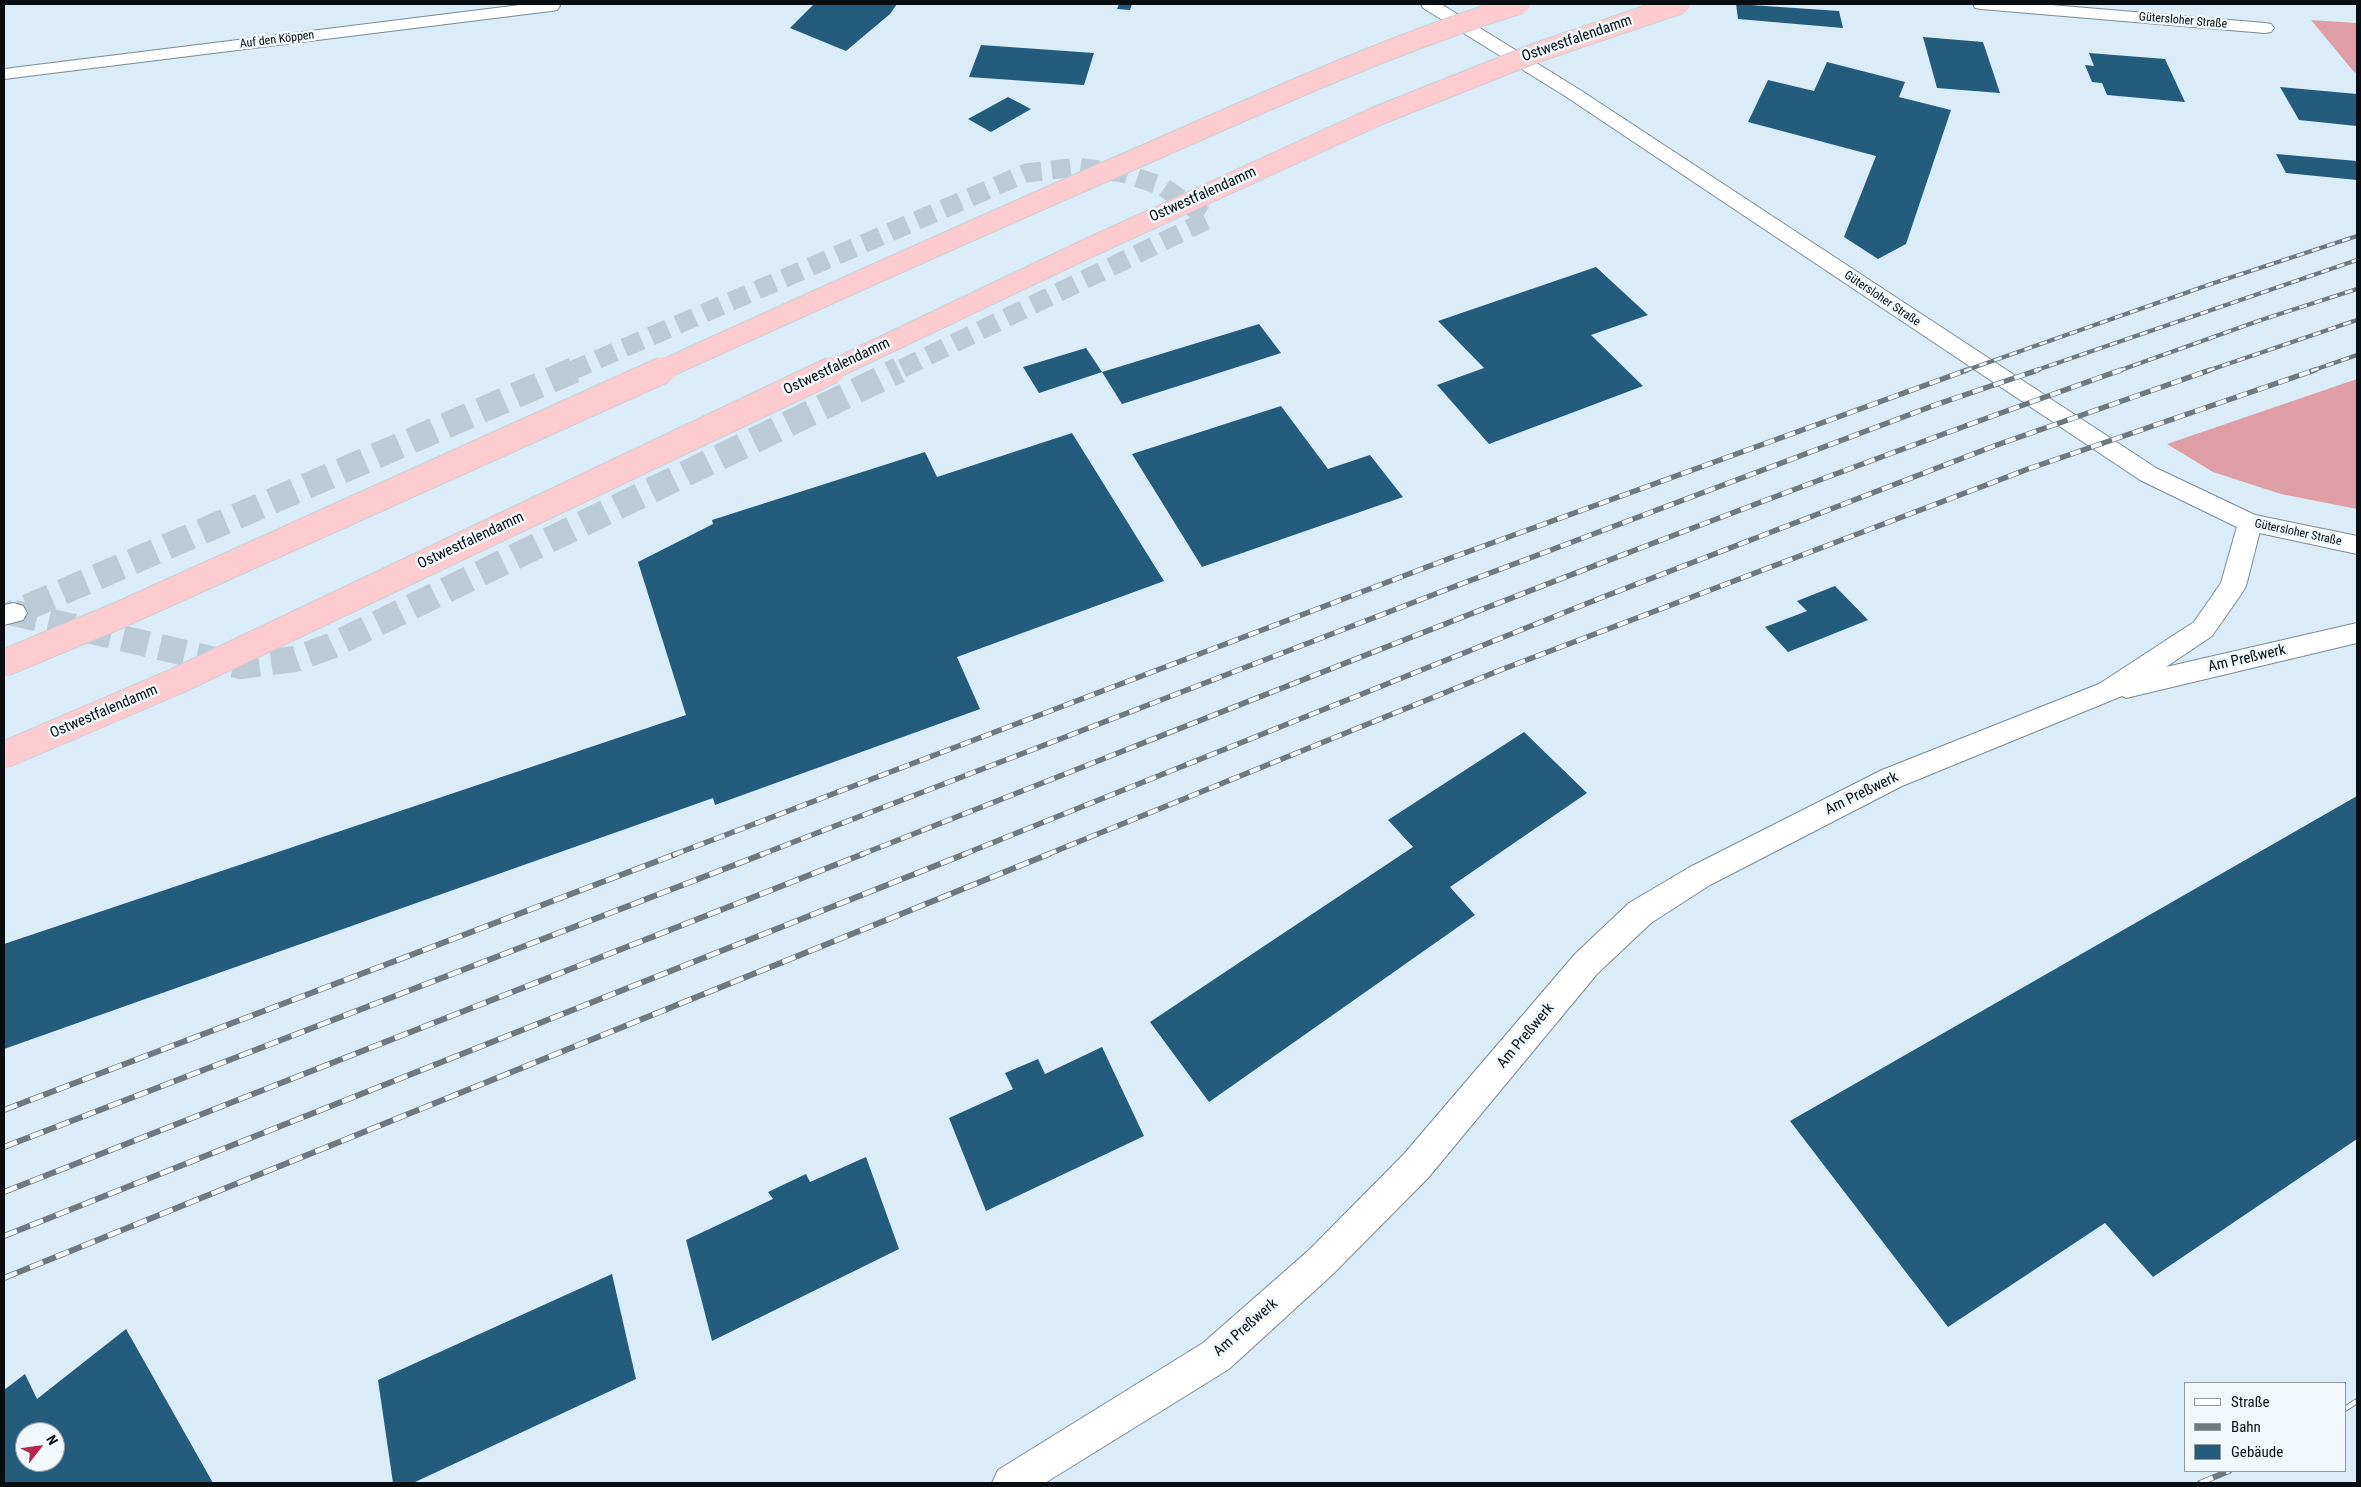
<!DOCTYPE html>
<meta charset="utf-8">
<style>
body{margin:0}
#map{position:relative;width:2361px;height:1487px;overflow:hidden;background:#daecf8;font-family:"Roboto Condensed",sans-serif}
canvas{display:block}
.frame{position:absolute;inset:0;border:5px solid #080e12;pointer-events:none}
.legend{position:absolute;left:2184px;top:1382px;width:162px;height:90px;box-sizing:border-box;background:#f0f8fc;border:1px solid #939a9e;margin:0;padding:6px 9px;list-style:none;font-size:15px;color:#080e12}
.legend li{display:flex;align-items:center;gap:10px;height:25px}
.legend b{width:25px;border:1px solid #939a9e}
.north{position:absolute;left:15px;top:1422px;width:50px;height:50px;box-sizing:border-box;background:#f0f8fc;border:1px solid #939a9e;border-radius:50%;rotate:60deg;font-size:14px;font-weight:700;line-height:20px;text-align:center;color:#080e12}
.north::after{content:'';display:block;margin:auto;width:18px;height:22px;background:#b7264b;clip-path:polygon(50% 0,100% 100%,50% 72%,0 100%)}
</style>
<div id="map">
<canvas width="2361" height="1487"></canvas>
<div class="frame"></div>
<ul class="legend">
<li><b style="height:6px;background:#fff"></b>Straße</li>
<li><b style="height:6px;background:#6d7981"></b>Bahn</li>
<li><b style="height:14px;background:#235c7c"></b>Gebäude</li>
</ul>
<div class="north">N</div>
</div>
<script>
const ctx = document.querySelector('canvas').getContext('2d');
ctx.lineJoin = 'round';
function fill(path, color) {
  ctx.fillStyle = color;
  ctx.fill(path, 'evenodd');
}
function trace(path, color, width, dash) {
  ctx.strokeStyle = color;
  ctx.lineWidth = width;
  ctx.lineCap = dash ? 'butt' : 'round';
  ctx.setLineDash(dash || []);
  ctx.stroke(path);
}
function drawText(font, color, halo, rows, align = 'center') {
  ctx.font = font + ' "Roboto Condensed",sans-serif';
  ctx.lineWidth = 5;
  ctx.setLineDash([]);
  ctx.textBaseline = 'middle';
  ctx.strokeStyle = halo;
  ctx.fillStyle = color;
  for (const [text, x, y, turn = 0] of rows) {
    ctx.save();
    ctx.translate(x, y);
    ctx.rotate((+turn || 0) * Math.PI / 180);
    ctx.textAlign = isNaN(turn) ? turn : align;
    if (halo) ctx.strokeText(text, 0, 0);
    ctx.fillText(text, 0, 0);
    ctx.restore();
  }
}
fill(new Path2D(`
 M2311 20 2357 23V73L2354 72Z
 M2357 379V509L2281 494 2213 472 2167 444Z`), '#df9ea5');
fill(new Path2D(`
 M814 4H897L890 14 846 51 790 28Z
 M1119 4H1132L1130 10 1117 9Z
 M1736 4 1839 11 1843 28 1738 19Z
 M1923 37 1983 42 2000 93 1937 88Z
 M981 45 1094 53 1084 85 969 77Z
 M2089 53 2165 59 2185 102 2107 95 2102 83 2092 82 2085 65 2094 66Z
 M1827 62 1905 82 1899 97 1951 110 1906 244 1878 259 1844 237 1876 156 1748 122 1768 80 1814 91Z
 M2280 87 2357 94V126L2299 120Z
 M1008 97 1031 109 991 132 968 119Z
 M2276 154 2357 161V180L2286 173Z
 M1596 267 1648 315 1591 335 1643 386 1489 444 1437 385 1484 368 1438 321Z
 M1259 324 1281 353 1122 404 1102 372Z
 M1086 348 1102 372 1039 393 1023 367Z
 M1281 406 1328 469 1370 455 1403 497 1202 567 1132 454Z
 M1072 433 1164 581 957 657 980 709 715 805 713 798 4 1049V944L686 715 638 562 713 524 712 520 925 452 937 477Z
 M1835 586 1868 620 1788 652 1765 627 1807 611 1797 601Z
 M1524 732 1587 793 1450 887 1475 915 1209 1102 1150 1022 1413 847 1388 820Z
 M2357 796V1139L2153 1277 2105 1223 1948 1327 1790 1121Z
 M1102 1047 1144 1136 986 1211 949 1118 1013 1089 1005 1073 1038 1059 1045 1074Z
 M866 1157 899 1249 712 1341 686 1240 773 1199 768 1192 806 1174 810 1182Z
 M612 1274 636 1379 413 1483H393L378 1380Z
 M126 1329 213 1483H4V1390L25 1374 37 1399ZM25 1432H55V1462H25Z`), '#235c7c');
trace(new Path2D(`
 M571 371 1026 173 1078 167 1123 173 1162 186 1209 219 897 371`), '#bacbd6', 19, [19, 10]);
trace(new Path2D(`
 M574 370 14 613 241 666 295 659 331 646 899 370`), '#bacbd6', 26, [26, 12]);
const minor = new Path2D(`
 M528 4H558L560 6 557 10 551 11 4 79V69Z
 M1973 4H2039L2265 23 2271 24 2274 28 2271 32 2265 33 1981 9 1975 8Z
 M2250 514 2259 517 2262 523 2246 586 2242 593 2212 636 2166 667 2357 623V643L2126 698 2122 696 1902 786 1710 885 1651 923 1597 974 1428 1178 1333 1274 1229 1369 1045 1483H992L998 1470 1203 1343 1309 1250 1404 1154 1575 954 1629 903 1690 867 1882 770 2099 684 2194 622 2221 583 2238 523 2241 517Z
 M14 603 23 606 27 613 23 620 4 625V605Z`);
const tertiary = new Path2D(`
 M1421 4H1441L1577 88 2156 468 2255 515 2357 536V554L2241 529 2140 480 1565 96 1423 8Z`);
trace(minor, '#7a8a95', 2);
trace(tertiary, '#7a8a95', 2);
fill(minor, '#fff');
fill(tertiary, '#fff');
const railFar2 = new Path2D(`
 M1964 371 2211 284 2357 236
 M2034 371 2357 260
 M2118 371 2261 320 2357 289
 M2207 371 2357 320
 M2311 371 2357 355`);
const railFar1 = new Path2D(`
 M673 855 1448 559 1967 370
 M760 855 1461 584 1935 405 2038 370
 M860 855C1279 690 1697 520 2121 370
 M962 855 1598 599 1994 446 2210 370
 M1046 855 1503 669 2028 469 2315 370`);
const rail = new Path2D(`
 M4 1110 676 854
 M4 1147 763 854
 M4 1192 863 854
 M4 1236 965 854
 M4 1278 1049 854
 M2345 1409 2357 1401
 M2200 1483 2229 1471`);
trace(railFar2, '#6d7981', 4);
trace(railFar1, '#6d7981', 5.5);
trace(rail, '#6d7981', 6);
trace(railFar2, '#f0f8fc', 2.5, [8]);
trace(railFar1, '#f0f8fc', 4, [11]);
trace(rail, '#f0f8fc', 4.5, [14]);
const trunkBridgeFar1 = new Path2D(`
 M660 371C827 295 994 220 1162 147 1280 95 1397 42 1520 4
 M830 371 1082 251 1377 116 1538 52 1680 4`);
const trunkBridge = new Path2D(`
 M4 663 117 616 663 370
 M4 755 179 680 832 370`);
trace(trunkBridgeFar1, '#cecfd0', 21, []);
trace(trunkBridge, '#cecfd0', 28, []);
trace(trunkBridgeFar1, '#fecbd0', 19);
trace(trunkBridge, '#fecbd0', 26);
drawText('12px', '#080e12', '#f0f8fc', [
 ["Gütersloher Straße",2183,21,5],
 ["Auf den Köppen",277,40,-7],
 ["Gütersloher Straße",1882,299,34],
 ["Gütersloher Straße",2298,533,12]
]);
drawText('15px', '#080e12', '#f0f8fc', [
 ["Ostwestfalendamm",1577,39,-19],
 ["Ostwestfalendamm",1203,195,-24],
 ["Ostwestfalendamm",837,367,-25],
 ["Ostwestfalendamm",471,541,-25],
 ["Am Preßwerk",2247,659,-13],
 ["Ostwestfalendamm",104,712,-23],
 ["Am Preßwerk",1862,794,-26],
 ["Am Preßwerk",1526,1036,-50],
 ["Am Preßwerk",1246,1328,-41]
]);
</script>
